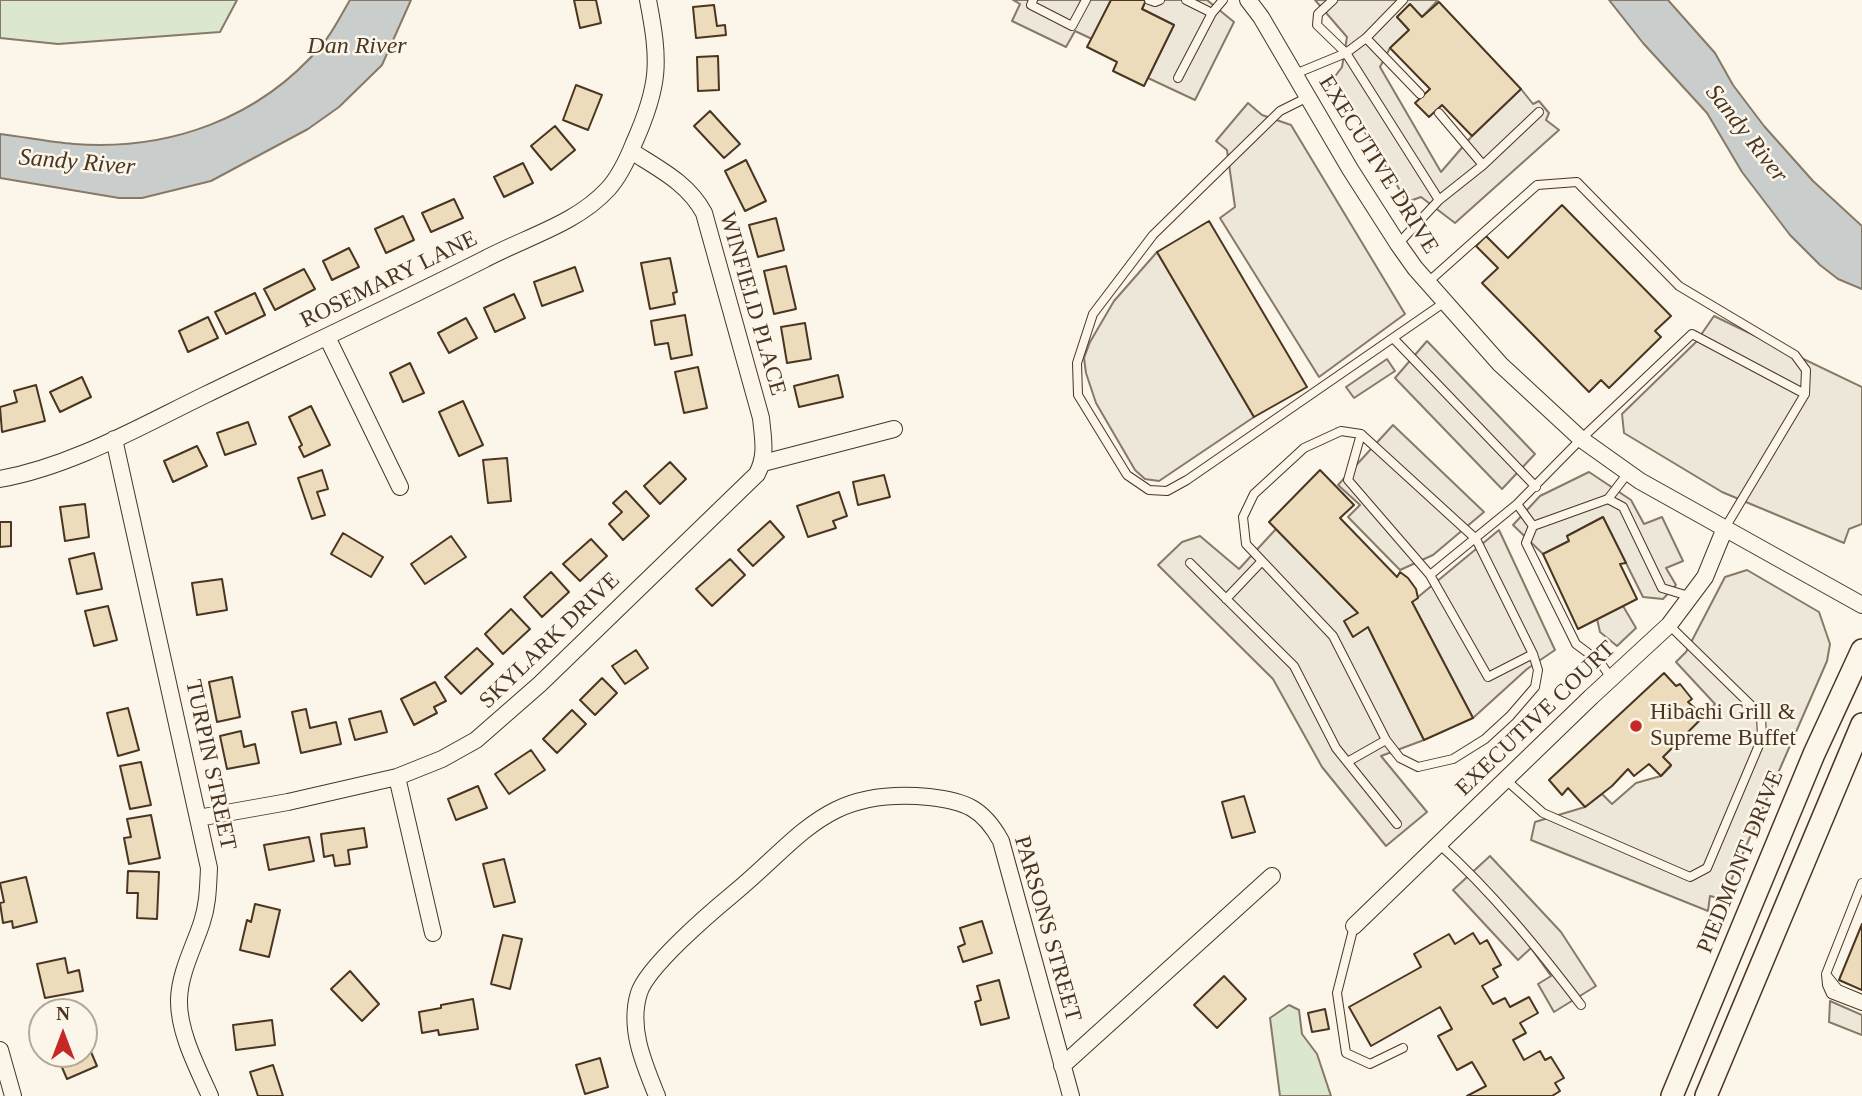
<!DOCTYPE html>
<style>
body{margin:0}
#map{position:relative;width:1862px;height:1096px;overflow:hidden;background:#fbf6e9;font-family:"Times New Roman",serif}
canvas{display:block}
.north{position:absolute;left:28px;top:998px;width:70px;height:70px;box-sizing:border-box;background:#fbf6e9;border:2px solid #b4a999;border-radius:50%;rotate:0deg;font-size:19px;font-weight:700;line-height:28px;text-align:center;color:#4a3520}
.north::after{content:'';display:block;margin:auto;width:24px;height:32px;background:#c62828;clip-path:polygon(50% 0,100% 100%,50% 72%,0 100%)}
</style>
<div id="map">
<canvas width="1862" height="1096"></canvas>
<div class="north">N</div>
</div>
<script>
const ctx = document.querySelector('canvas').getContext('2d');
ctx.lineJoin = 'round';
function fill(path, color) {
  ctx.fillStyle = color;
  ctx.fill(path, 'evenodd');
}
function trace(path, color, width, dash) {
  ctx.strokeStyle = color;
  ctx.lineWidth = width;
  ctx.lineCap = dash ? 'butt' : 'round';
  ctx.setLineDash(dash || []);
  ctx.stroke(path);
}
function drawText(font, color, halo, rows, align = 'center') {
  ctx.font = font + ' "Times New Roman",serif';
  ctx.lineWidth = 5;
  ctx.setLineDash([]);
  ctx.textBaseline = 'middle';
  ctx.strokeStyle = halo;
  ctx.fillStyle = color;
  for (const [text, x, y, turn = 0] of rows) {
    ctx.save();
    ctx.translate(x, y);
    ctx.rotate((+turn || 0) * Math.PI / 180);
    ctx.textAlign = isNaN(turn) ? turn : align;
    if (halo) ctx.strokeText(text, 0, 0);
    ctx.fillText(text, 0, 0);
    ctx.restore();
  }
}
const green = new Path2D(`
 M0 0H237L220 32 58 44 0 38Z
 M1289 1005 1299 1010 1302 1034 1317 1054 1331 1096H1280L1270 1018Z`);
fill(green, '#dce7d0');
trace(green, '#887966', 2);
const parking = new Path2D(`
 M1013 0H1111L1092 39 1075 31 1066 47 1012 21 1020 4Z
 M1146 0H1207L1234 22 1195 100 1148 78 1174 25 1142 9Z
 M1315 0H1438L1422 17 1410 5 1397 17 1409 30 1390 48 1380 67 1441 172 1472 136 1521 89 1533 104 1539 101 1549 113 1546 120 1559 130 1455 223 1421 197 1407 202 1333 79 1342 67 1347 37Z
 M1248 103 1262 115 1291 125 1405 314 1319 377 1220 218 1235 207 1227 150 1216 141Z
 M1157 252 1254 417 1159 481 1145 479 1135 470 1096 403 1086 373 1084 358 1090 342 1114 301Z
 M1714 316 1862 387V524L1849 529 1844 543 1722 492 1624 433 1622 414 1696 342Z
 M1427 341 1535 454 1502 489 1395 378Z
 M1387 359 1395 371 1354 398 1346 387Z
 M1393 425 1484 512 1433 555 1400 570 1348 517 1360 505 1338 485Z
 M1589 472 1631 500 1644 524 1662 517 1683 561 1666 568 1676 585 1663 599 1643 597 1603 517 1567 536 1569 541 1543 554 1513 525 1540 496Z
 M1276 529 1358 613 1345 621 1354 636 1368 627 1424 740 1381 756 1427 812 1386 846 1322 767 1273 679 1158 565 1182 542 1200 536 1239 569Z
 M1499 530 1555 650 1527 669 1473 718 1412 602Z
 M1747 570 1819 612 1830 644 1827 661 1723 899 1710 896 1708 911 1531 840 1535 822 1585 807 1602 794 1612 804 1636 783 1661 776 1671 766 1663 757 1715 704 1676 662 1686 652 1725 577Z
 M1623 606 1636 628 1617 646 1600 632 1597 619Z
 M1490 856 1561 932 1596 986 1554 1012 1538 984 1551 976 1531 948 1518 960 1453 890Z
 M1830 1001 1862 1015V1035L1829 1022Z`);
fill(parking, '#ede7d9');
trace(parking, '#887966', 2);
const water = new Path2D(`
 M350 0H411L382 65 339 107 308 129 211 181 142 198H119L0 178V134C25 137 49 142 74 144 169 151 259 119 322 45 333 32 341 15 350 0Z
 M1609 0H1668L1715 53 1733 85 1764 126 1813 181 1862 226V289L1838 279 1820 265 1790 235 1742 172 1707 113 1643 43Z`);
fill(water, '#c9cecd');
trace(water, '#887966', 2);
const building = new Path2D(`
 M574 0H596L601 23 580 28Z
 M1111 0H1146L1142 9 1174 25 1144 86 1113 71 1117 62 1087 47Z
 M1439 2 1521 89 1472 136 1442 105 1429 117 1415 103 1430 89 1390 48 1409 30 1397 17 1410 4 1422 17Z
 M714 5 717 26 725 25 726 35 696 38 693 7Z
 M718 56 719 90 698 91 697 57Z
 M576 85 602 95 588 130 563 120Z
 M710 111 740 144 724 158 694 126Z
 M555 126 575 150 551 170 531 146Z
 M746 160 766 201 745 211 725 171Z
 M523 163 533 183 504 197 494 177Z
 M454 199 463 218 431 232 422 213Z
 M1562 205 1671 316 1655 331 1661 337 1609 388 1601 380 1589 392 1482 283 1498 268 1476 246 1486 236 1508 258Z
 M403 216 414 240 386 253 375 229Z
 M776 218 784 250 758 257 749 225Z
 M1209 221 1307 387 1254 417 1157 252Z
 M349 248 359 267 332 280 323 261Z
 M670 258 677 292 673 293 675 304 650 309 641 263Z
 M786 266 796 309 774 314 764 271Z
 M575 267 583 291 542 306 534 282Z
 M304 269 315 289 275 310 264 289Z
 M255 293 265 315 226 334 215 312Z
 M514 294 525 318 495 332 484 308Z
 M685 315 692 355 671 359 668 343 655 345 651 321Z
 M208 317 218 338 188 352 179 331Z
 M466 318 477 338 449 353 438 333Z
 M805 323 811 359 787 363 781 327Z
 M410 363 424 393 403 402 390 373Z
 M698 367 707 408 684 413 675 372Z
 M838 375 843 397 799 407 794 386Z
 M82 377 91 397 60 412 50 392Z
 M36 385 45 421 2 432 0 407 17 402 14 391Z
 M463 401 483 445 459 456 439 412Z
 M311 406 330 445 304 457 299 447 302 445 289 417Z
 M248 422 256 444 225 455 217 433Z
 M197 446 207 466 173 482 164 461Z
 M507 458 511 501 488 503 483 460Z
 M670 462 686 479 660 504 644 486Z
 M322 470 328 489 317 492 325 515 312 519 298 478Z
 M1320 470 1354 505 1340 518 1397 577 1400 572 1408 578 1416 589 1418 598 1412 602 1473 718 1424 740 1368 627 1353 637 1344 621 1358 613 1269 522Z
 M884 475 890 497 858 505 853 482Z
 M626 491 649 516 623 540 609 524 622 512 613 503Z
 M839 492 847 516 833 521 836 528 808 537 797 506Z
 M85 504 89 537 65 541 60 507Z
 M1603 517 1626 563 1620 564 1637 599 1578 629 1543 554 1569 541 1567 536Z
 M770 521 784 537 753 566 738 550Z
 M0 522H11V546L0 547Z
 M343 533 383 557 371 577 331 554Z
 M451 536 466 557 425 584 411 564Z
 M591 539 607 556 580 581 563 564Z
 M94 553 102 589 77 594 69 559Z
 M730 559 745 575 712 606 696 589Z
 M551 572 569 592 542 617 524 597Z
 M222 579 227 610 197 615 192 583Z
 M108 606 117 640 94 646 85 611Z
 M511 609 530 629 503 654 485 634Z
 M477 648 493 664 461 694 445 677Z
 M636 650 648 668 625 684 612 666Z
 M1664 673 1676 686 1680 684 1692 699 1688 702 1704 716 1663 757 1671 765 1661 776 1649 764 1634 776 1628 769 1612 786 1585 807 1568 788 1562 795 1549 780Z
 M232 677 240 717 217 722 209 682Z
 M602 678 617 693 595 715 580 700Z
 M435 682 446 701 434 707 437 713 414 725 401 699Z
 M128 708 139 750 118 756 107 713Z
 M306 709 310 728 336 722 341 744 301 753 292 712Z
 M572 710 586 724 557 753 543 739Z
 M381 711 387 732 355 740 349 719Z
 M241 731 244 747 255 744 259 763 227 769 220 736Z
 M531 750 545 770 509 794 495 774Z
 M141 762 151 805 130 809 120 766Z
 M478 786 487 808 456 820 448 799Z
 M1244 796 1255 832 1232 838 1222 802Z
 M151 815 160 858 129 864 124 838 131 837 127 819Z
 M364 828 367 847 348 850 350 864 335 866 333 855 324 857 321 834Z
 M309 837 314 861 269 870 264 845Z
 M504 859 515 902 494 907 483 864Z
 M128 871 159 872 157 919 137 918 138 893H127Z
 M26 877 37 922 13 928 12 921 3 923 0 903 4 902 0 883Z
 M255 904 280 910 269 957 240 950 247 920 251 922Z
 M982 921 992 953 963 962 958 947 965 944 960 928Z
 M1862 924V990L1839 980Z
 M1473 933 1480 944 1487 940 1501 965 1493 969 1498 977 1482 986 1493 1004 1505 998 1510 1007 1529 997 1538 1013 1520 1023 1526 1033 1513 1040 1524 1060 1540 1051 1545 1060 1551 1057 1564 1078 1555 1083 1560 1091 1552 1096H1467L1486 1086 1472 1062 1457 1070 1438 1036 1452 1029 1440 1007 1371 1046 1349 1007 1421 967 1414 954 1449 934 1455 944Z
 M503 935 522 939 510 989 491 984Z
 M65 958 68 973 79 970 83 991 45 998 37 964Z
 M350 971 379 1004 362 1021 331 989Z
 M1224 976 1246 999 1217 1028 1194 1005Z
 M999 980 1009 1018 981 1025 975 1002 981 1000 977 986Z
 M473 999 478 1029 439 1035 438 1030 422 1033 419 1012 441 1008V1005Z
 M1325 1009 1329 1029 1312 1032 1308 1013Z
 M272 1020 275 1045 236 1050 233 1025Z
 M88 1045 97 1066 67 1079 58 1058 67 1054H84V1047Z
 M600 1058 608 1087 585 1094 576 1065Z
 M273 1065 283 1096H258L250 1072Z`);
fill(building, '#ecdcbc');
trace(building, '#4a3520', 2);
const lane = new Path2D(`
 M1033 0 1031 5 1072 26 1086 0
 M1149 0 1155 2 1160 0
 M1186 0 1212 13 1223 0
 M1333 0 1318 14 1317 25 1346 53 1439 200
 M1366 38 1420 94
 M1295 74 1346 53 1366 38 1403 0
 M1178 78 1212 13
 M1308 97 1280 111 1153 235 1093 314 1077 363 1078 395 1127 475 1149 490 1167 491 1187 480 1445 302
 M1439 113 1483 165
 M1398 244 1439 200 1483 165 1539 112
 M1427 283 1537 185 1577 182 1679 286 1795 355 1806 370 1805 394 1725 528
 M1393 338 1536 487
 M1361 434 1348 480 1430 575
 M1608 499 1628 473
 M1517 504 1533 526
 M1190 563 1294 666 1336 748 1397 824
 M1226 599 1262 561
 M1533 654 1538 670 1535 687 1510 716 1485 739 1453 759 1418 767 1400 758 1386 740 1333 636 1246 544 1243 517 1254 494 1304 448 1341 431 1361 434 1476 539 1533 654 1488 677 1430 575 1517 504 1581 439 1692 334 1805 394
 M1611 678 1600 662 1576 644 1526 543 1533 526 1608 499 1623 507 1662 588 1692 597
 M1349 761 1386 740
 M1506 780 1543 813 1690 877 1707 868 1762 738 1761 715 1669 625
 M1438 843C1492 892 1537 947 1581 1005
 M1862 883 1826 974 1827 985 1831 994 1862 1006
 M1354 926 1337 993 1346 1053 1370 1064 1403 1048
 M1826 974 1838 989 1862 999`);
const street = new Path2D(`
 M1248 0 1261 17 1350 169 1398 244 1415 268 1500 364 1581 439 1640 481 1862 605
 M327 337 400 487
 M114 439 209 868C208 887 208 904 202 922 194 947 180 972 179 999 178 1031 197 1067 210 1096
 M763 463 894 429
 M0 479C72 466 139 427 205 395 298 350 392 306 485 259 526 237 576 224 608 189 619 177 628 158 634 143 660 85 660 62 648 0
 M397 777 433 933
 M198 818 288 802 397 777 442 759 476 740 540 684 757 474C767 455 763 439 761 418L704 213C688 183 659 169 631 151
 M1354 926 1591 697 1669 625 1705 577 1725 528
 M0 1050 13 1096
 M1062 1066 1272 876
 M657 1096C644 1064 628 1028 639 993 647 967 710 913 733 894 803 836 826 787 929 797 965 801 983 808 1001 841L1071 1096`);
const secondary = new Path2D(`
 M1672 1096 1814 754 1862 650
 M1706 1096 1862 724`);
trace(lane, '#4a3520', 10);
trace(street, '#4a3520', 18);
trace(secondary, '#4a3520', 24);
trace(lane, '#fbf6e9', 8);
trace(street, '#fbf6e9', 16);
trace(secondary, '#fbf6e9', 21);
for (const [x, y, r, color] of [
 [1636,726,7,"#c62828"]
]) {
  const dot = new Path2D();
  dot.arc(x, y, r, 0, 2 * Math.PI);
  ctx.fillStyle = color;
  ctx.fill(dot);
  trace(dot, '#fbf6e9', 2.5);
}
drawText('23px', '#4a3520', '#fbf6e9', [
 ["EXECUTIVE DRIVE",1378,165,58],
 ["ROSEMARY LANE",389,280,-26],
 ["WINFIELD PLACE",752,304,74],
 ["SKYLARK DRIVE",550,641,-44],
 ["EXECUTIVE COURT",1536,719,-44],
 ["TURPIN STREET",210,765,78],
 ["PIEDMONT DRIVE",1741,862,-68],
 ["PARSONS STREET",1047,929,74]
]);
drawText('23px', '#4a3520', '#fbf6e9', [
 ["Hibachi Grill &",1650,713],
 ["Supreme Buffet",1650,739]
], 'left');
drawText('italic 24px', '#4a3520', '#fbf6e9', [
 ["Dan River",357,47],
 ["Sandy River",1746,134,52],
 ["Sandy River",77,163,5]
]);
</script>
